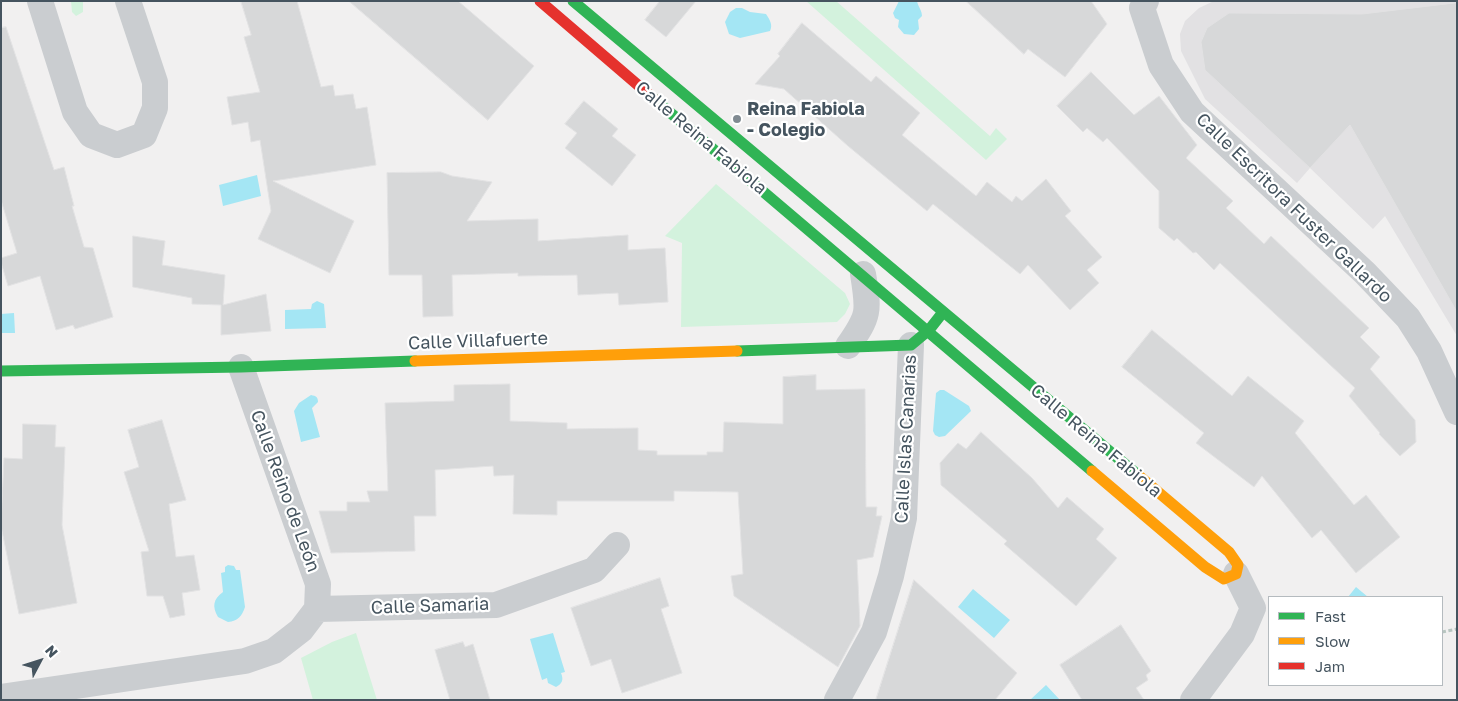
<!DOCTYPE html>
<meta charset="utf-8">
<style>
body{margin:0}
#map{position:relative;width:1458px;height:701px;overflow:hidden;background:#f1f0f0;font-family:"Golos Text",sans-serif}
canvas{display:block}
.frame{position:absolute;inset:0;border:2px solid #45545f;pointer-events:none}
.legend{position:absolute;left:1268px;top:596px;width:175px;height:90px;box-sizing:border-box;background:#fff;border:1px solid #b5bbbf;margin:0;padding:6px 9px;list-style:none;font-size:15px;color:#45545f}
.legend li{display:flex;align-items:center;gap:10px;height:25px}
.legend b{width:25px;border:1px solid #b5bbbf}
.north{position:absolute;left:15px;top:636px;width:50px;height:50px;-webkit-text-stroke:4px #fff;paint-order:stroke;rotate:50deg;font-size:14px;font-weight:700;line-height:20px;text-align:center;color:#45545f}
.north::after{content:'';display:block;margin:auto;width:18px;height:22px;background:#45545f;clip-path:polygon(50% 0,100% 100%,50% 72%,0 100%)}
</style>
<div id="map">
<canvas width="1458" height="701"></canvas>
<div class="frame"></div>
<ul class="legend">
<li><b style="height:6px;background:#30b455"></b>Fast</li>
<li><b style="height:6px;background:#ff9f0a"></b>Slow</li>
<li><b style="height:6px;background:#e5322d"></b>Jam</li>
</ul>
<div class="north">N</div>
</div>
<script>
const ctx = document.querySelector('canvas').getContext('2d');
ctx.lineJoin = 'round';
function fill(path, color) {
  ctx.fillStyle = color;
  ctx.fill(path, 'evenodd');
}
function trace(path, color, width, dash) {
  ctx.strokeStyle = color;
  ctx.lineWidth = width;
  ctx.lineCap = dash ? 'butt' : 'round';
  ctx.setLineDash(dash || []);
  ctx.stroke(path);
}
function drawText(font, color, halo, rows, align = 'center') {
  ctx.font = font + ' "Golos Text",sans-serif';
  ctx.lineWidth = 4.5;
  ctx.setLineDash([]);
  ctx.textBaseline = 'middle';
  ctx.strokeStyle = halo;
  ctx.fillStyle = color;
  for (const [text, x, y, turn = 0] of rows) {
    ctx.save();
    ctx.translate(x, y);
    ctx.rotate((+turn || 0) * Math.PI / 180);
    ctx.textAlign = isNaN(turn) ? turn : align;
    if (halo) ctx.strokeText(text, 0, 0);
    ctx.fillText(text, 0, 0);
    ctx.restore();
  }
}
fill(new Path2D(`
 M1214 1H1457V336L1385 216 1373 229 1310 168 1297 183 1205 99 1181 51 1180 34 1185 21 1199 8Z`), '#e2e1e3');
fill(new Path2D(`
 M71 1H83V12L76 16 72 12Z
 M806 1H836L990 136 996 128 1007 139 986 160Z
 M716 184 845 293 850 304 845 314 837 322 681 327 682 243 665 236Z
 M356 633 377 700H313L301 658 332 642Z`), '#d3f2dd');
fill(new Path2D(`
 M899 1H917C918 7 922 10 922 16L918 20 919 29 914 35 904 34 898 27 899 20 895 18 893 13Z
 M736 8H742L750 12 766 14C770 20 773 25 770 31L740 38 729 34 725 22 730 12Z
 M257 175 261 196 223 206 219 185Z
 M317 301 324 304 326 328 285 329V310L311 309 312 304Z
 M14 313 15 333H1V314Z
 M940 390H944L969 406 971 411 945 436 939 437 935 435 933 431 936 393Z
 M311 395C316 396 318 397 318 402L312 408 320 437 301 442 294 411 299 403Z
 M228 565 234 566 236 570H240L245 607C242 616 238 621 228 622L218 617C212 607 213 599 223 592L221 573 225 572V567Z
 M1356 587 1368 597H1348Z
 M973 589 1010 620 994 638 958 607Z
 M553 633 565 672 561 673C564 680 562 684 556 687L548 683 547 678 542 680 530 639Z
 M1046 685 1060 700H1030Z`), '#a4e6f4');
const building = new Path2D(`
 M241 1H297L321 87 333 85 335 96 353 94 356 109 367 107 376 165 273 181 354 221 330 273 258 239 271 211 260 140 251 142 248 122 232 125 227 97 260 92 244 37 251 35Z
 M349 1H458L534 66 488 120Z
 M660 1H696L666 37 645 20Z
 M966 1H1091L1107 24 1065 77 1028 49 1024 54Z
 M1457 3V312L1350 125 1310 168 1205 70 1201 42 1207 28 1229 13 1362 14Z
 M802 23 871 82 876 76 920 113 902 135 976 196 987 182 1012 202 1016 196 1022 201 1046 179 1071 211 1065 216 1102 257 1087 270 1099 283 1070 310 1028 265 1020 274 933 204 927 211 848 146 784 89 755 84 780 56 778 54Z
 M6 27 54 170 64 167 74 206H72L84 247 93 248 113 317 75 329 73 325 56 330 40 276 8 286 1 262V258L17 253 1 200V28Z
 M1091 72 1134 115 1159 96 1197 145 1186 158 1233 201 1226 208 1264 244 1271 236 1369 328 1360 337 1380 357 1370 369 1415 420 1416 442 1400 456 1379 434 1380 433 1349 396 1355 388 1220 263 1214 270 1196 252 1193 253 1177 238 1174 241 1159 228V191L1107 138 1103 142 1087 128 1083 132 1057 106Z
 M584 101 618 129 612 136 636 155 612 186 565 148 577 133 565 124Z
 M441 172 452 176 492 182 467 221 538 219V241L628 235V250L665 248 668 302 619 305 618 293 578 295 577 275 518 276V273L452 275 453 316 423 317 422 275H389L387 173Z
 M133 236 165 241 162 265 225 275 223 305 266 294 271 331 221 335V305L192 304V298L133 287Z
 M1152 330 1232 396 1248 376 1304 421 1295 433 1354 505 1366 495 1400 537 1356 573 1321 530 1312 538 1262 476 1254 487 1196 443 1204 433 1122 367Z
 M816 375V390L865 389 866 507H877L876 516H882L873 557 857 560 860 626 838 667 734 596 731 576 743 574 738 492 674 491V501H557V515L513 514 514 475 494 476 493 466 435 470 436 516H414L415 551 331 553 319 511H347V502H370L367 491H388L385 403 454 401V385L510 384V421L567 423V429L638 428V450L657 451V455H707V452H723L724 422 783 424V377Z
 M162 420 186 500 169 504 176 557 194 555 200 590 182 593 185 615 170 618 163 596H147L141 552 149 551 124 472 139 467 128 430Z
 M23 424 56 425 55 447H65L62 525 77 603 19 614 1 526 4 458 22 459Z
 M981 432 1032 478 1058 508 1067 497 1104 529 1096 539 1117 558 1076 606 1004 544 1007 541 941 485 940 463 958 443 966 449Z
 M660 578 669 606 661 609 682 673 622 693 611 659 591 666 571 608Z
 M914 580 1017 673 995 700H876Z
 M1121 625 1151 671 1146 675 1148 680 1136 688 1144 700H1082L1060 665Z
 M463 642 465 647 473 644 490 700H450L435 650Z`);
fill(building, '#d7d8d9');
trace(building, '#e2e2e3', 1);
trace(new Path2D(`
 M1442 632 1457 629`), '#b7c5c0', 3, [4, 2.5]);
trace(new Path2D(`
 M40 1 75 112 91 135 117 145 144 135 155 108V82L128 1
 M1146 1 1142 8 1161 65 1192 112 1365 273 1408 318 1429 351 1457 412
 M848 346C870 315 869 311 863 274
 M317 609 496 605 594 570 617 545
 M1 697 245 661 274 651 301 630 317 609 318 584 241 367
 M837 700 874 632 891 576 904 518 911 345
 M1193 700 1242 634 1253 608 1236 574`), '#cacdd0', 26);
trace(new Path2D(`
 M573 1 1138 475
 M653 98 1092 471
 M737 351 911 345 929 330 940 316
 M1 371 241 367 415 361`), '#30b455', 11);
trace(new Path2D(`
 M415 361 737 351
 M1092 471 1205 567 1224 579 1236 574 1238 565 1229 552 1138 475`), '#ff9f0a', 11);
trace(new Path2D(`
 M540 1 653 98`), '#e5322d', 11);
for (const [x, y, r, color] of [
 [737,119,5,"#818b92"]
]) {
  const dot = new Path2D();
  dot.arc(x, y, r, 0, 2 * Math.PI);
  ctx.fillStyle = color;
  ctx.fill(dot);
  trace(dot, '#fff', 2);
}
drawText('bold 18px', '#45545f', '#fff', [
 ["Reina Fabiola",747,109],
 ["- Colegio",747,130]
], 'left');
drawText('18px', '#45545f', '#fff', [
 ["Calle Reina Fabiola",701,138,40],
 ["Calle Escritora Fuster Gallardo",1294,208,44],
 ["Calle Villafuerte",478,341,-2],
 ["Calle Islas Canarias",906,439,-87],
 ["Calle Reina Fabiola",1096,441,40],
 ["Calle Reino de León",285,491,70],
 ["Calle Samaria",430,606,-2]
]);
</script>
